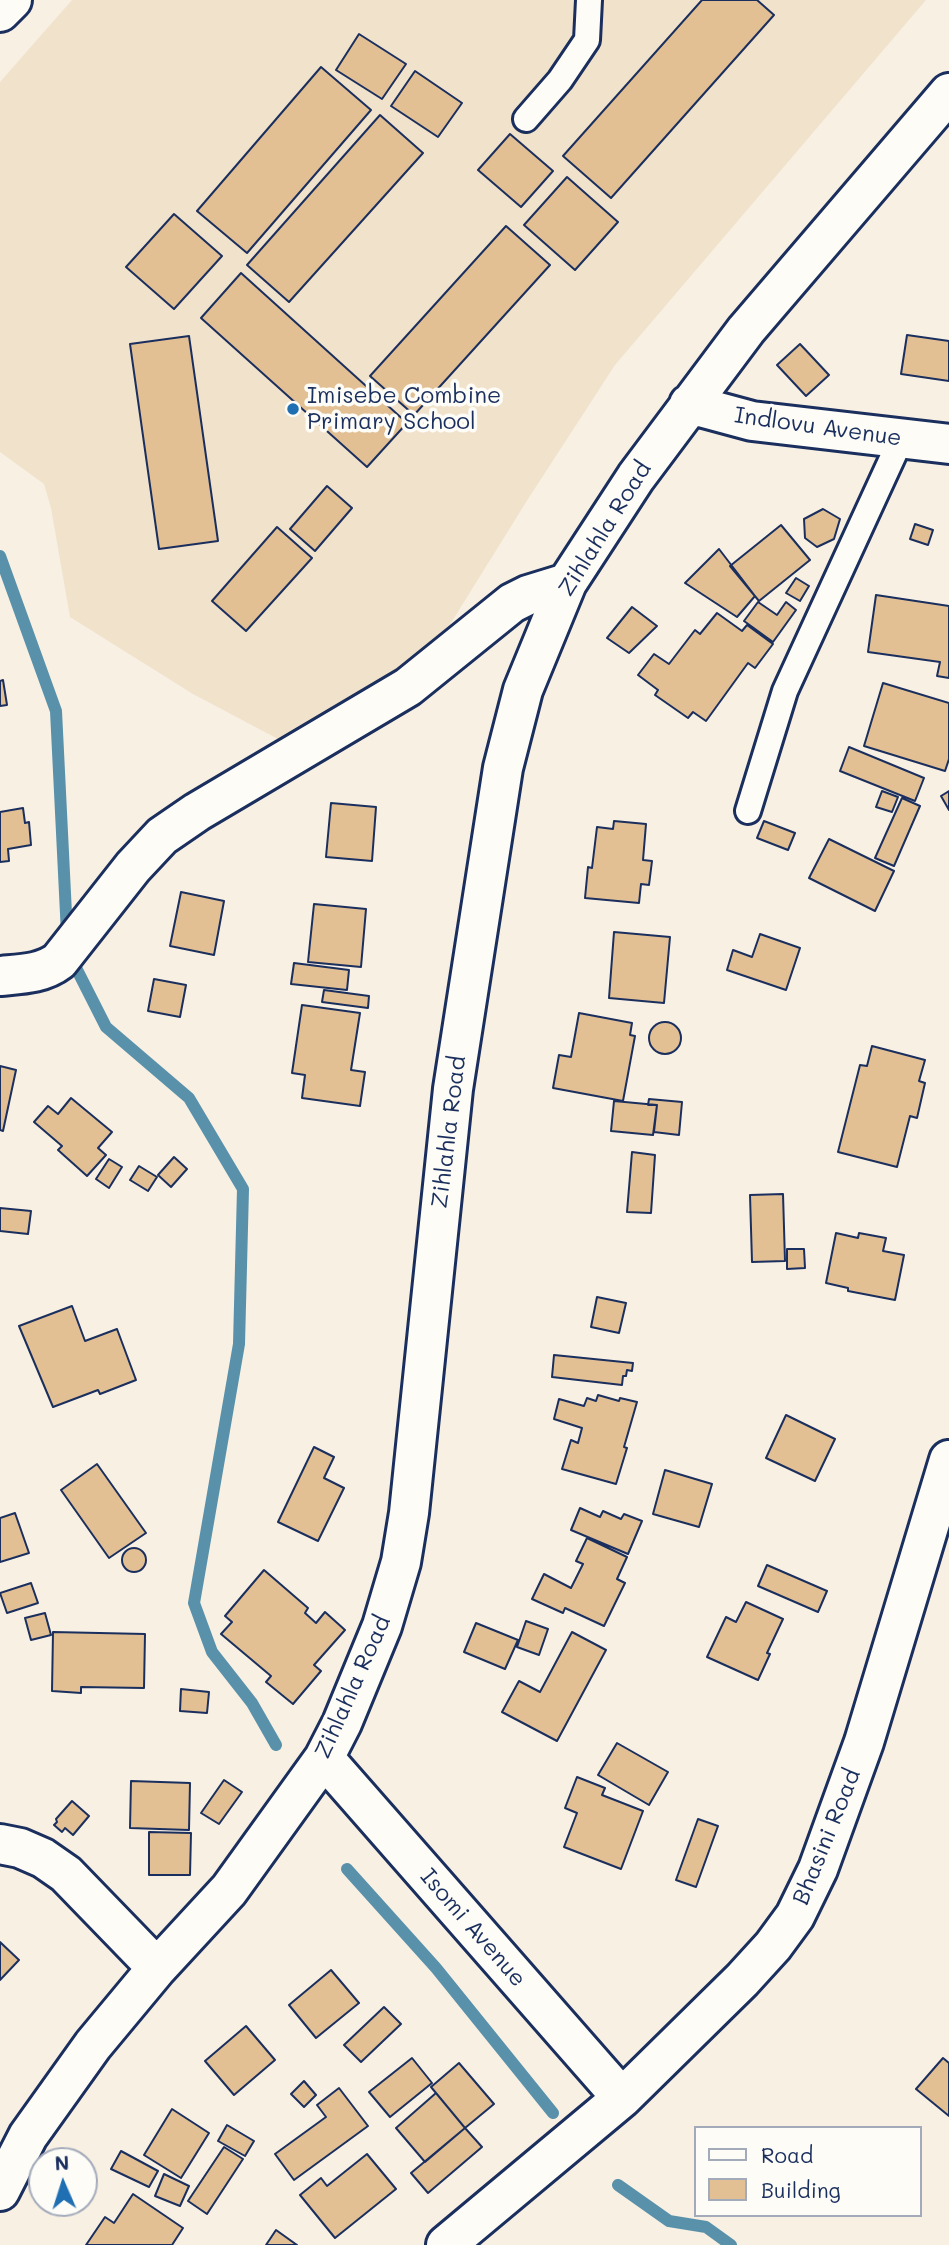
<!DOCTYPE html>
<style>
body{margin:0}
#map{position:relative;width:949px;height:2245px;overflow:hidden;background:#f8f0e3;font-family:Mali,sans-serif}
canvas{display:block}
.legend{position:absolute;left:694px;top:2126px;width:228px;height:91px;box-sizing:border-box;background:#fdfcf7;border:2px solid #a3aaba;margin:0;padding:9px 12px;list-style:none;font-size:21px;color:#1b2f5e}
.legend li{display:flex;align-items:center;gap:14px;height:35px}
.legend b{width:35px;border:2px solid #a3aaba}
.north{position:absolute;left:28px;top:2147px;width:70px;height:70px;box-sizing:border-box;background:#fdfcf7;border:2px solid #a3aaba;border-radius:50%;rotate:357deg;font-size:19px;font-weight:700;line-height:28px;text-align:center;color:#1b2f5e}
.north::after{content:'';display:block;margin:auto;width:24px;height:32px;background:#1f6fb2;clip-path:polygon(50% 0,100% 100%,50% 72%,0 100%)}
</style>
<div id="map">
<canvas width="949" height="2245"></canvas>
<ul class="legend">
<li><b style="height:9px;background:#fdfcf7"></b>Road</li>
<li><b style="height:19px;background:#e2c094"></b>Building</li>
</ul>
<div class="north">N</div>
</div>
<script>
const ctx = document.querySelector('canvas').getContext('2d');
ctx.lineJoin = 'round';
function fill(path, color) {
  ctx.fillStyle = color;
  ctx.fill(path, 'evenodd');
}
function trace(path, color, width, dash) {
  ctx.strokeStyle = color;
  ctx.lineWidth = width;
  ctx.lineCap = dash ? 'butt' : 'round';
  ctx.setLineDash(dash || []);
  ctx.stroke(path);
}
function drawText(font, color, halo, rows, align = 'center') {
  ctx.font = font + ' Mali,sans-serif';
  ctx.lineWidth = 7;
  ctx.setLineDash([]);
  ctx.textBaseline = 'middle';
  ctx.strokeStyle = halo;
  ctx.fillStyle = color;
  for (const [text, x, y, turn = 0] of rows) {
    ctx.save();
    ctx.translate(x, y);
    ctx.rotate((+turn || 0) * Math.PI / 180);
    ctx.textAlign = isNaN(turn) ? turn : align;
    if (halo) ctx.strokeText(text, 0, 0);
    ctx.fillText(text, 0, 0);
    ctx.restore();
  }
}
fill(new Path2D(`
 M72 0H926L615 365 528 499 418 676 297 749 193 694 70 617 51 508 44 484 0 452V82Z`), '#f1e2cb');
trace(new Path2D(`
 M0 556 56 711 67 934
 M70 956 106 1027 189 1098 243 1189 239 1344 194 1603 212 1652 252 1703 276 1745
 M347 1869 436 1968 553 2113
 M618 2185 669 2221 706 2227 731 2245`), '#5991ab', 12);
const building = new Path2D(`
 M702 0H757L774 15 611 198 563 156Z
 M359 34 406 64 382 99 336 70Z
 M321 67 371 110 247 253 197 211Z
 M415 71 462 103 438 137 391 106Z
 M380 115 423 153 289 302 247 265Z
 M510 134 553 171 521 207 478 170Z
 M567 177 618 222 575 270 524 225Z
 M174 214 222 256 174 309 126 267Z
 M506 226 550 265 414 415 370 376Z
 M241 273 407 423 367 467 201 318Z
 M907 335 949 341V381L901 374Z
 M189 336 218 541 159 549 130 344Z
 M800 344 829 375 806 396 777 365Z
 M327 486 352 508 315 551 290 529Z
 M823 509 840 519 834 539 817 547 805 538 804 519Z
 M915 524 933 530 928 545 910 539Z
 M781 525 810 560 759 601 730 566Z
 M277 527 312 558 246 631 212 601Z
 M719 549 755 596 737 617 685 583Z
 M796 578 809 586 800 601 786 593Z
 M876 595 949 606V678L937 676 940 662 868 652Z
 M758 602 777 615 786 602 796 610 773 642 744 621Z
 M632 607 657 626 629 653 607 638Z
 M717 613 742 631 747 625 773 644 755 668 748 663 706 721 693 712 688 718 655 695 658 690 638 675 654 654 669 664 695 630 700 634Z
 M3 680 7 705 0 706V681Z
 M883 683 949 703V759L945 771 864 746Z
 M849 747 924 778 915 801 840 771Z
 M882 791 898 797 892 812 876 807Z
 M949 791V810L941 796Z
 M902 798 920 806 894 866 875 858Z
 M331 803 376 807 372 861 326 857Z
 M23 808 25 823 29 822 31 845 8 849 9 861 0 862V812Z
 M614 821 646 824 643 860 652 861 649 885 641 884 639 903 585 898 588 867 592 868 597 827 613 829Z
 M764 821 795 833 788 850 757 838Z
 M829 839 894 871 875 911 809 878Z
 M181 892 224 901 214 955 170 946Z
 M314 904 366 909 361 967 308 962Z
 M614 932 670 937 664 1003 609 998Z
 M760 934 800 948 786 990 727 970 733 950 752 957Z
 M294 963 349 970 347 990 291 984Z
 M154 979 186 985 180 1017 148 1011Z
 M324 990 369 996 368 1008 322 1002Z
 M302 1005 360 1013 351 1070 365 1072 360 1106 302 1098 305 1075 292 1073Z
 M579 1013 632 1023 630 1035 635 1036 623 1101 553 1088 559 1055 571 1057Z
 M649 1038a16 16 0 1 1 32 0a16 16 0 1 1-32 0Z
 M872 1046 925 1060 919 1081 925 1083 917 1118 910 1116 897 1167 838 1152 860 1065 867 1066Z
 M0 1066 16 1070 3 1131 0 1130Z
 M71 1098 112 1132 98 1148 106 1155 87 1176 58 1150 62 1146 34 1122 48 1106 58 1114Z
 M649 1099 682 1102 679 1135 654 1132 657 1105H648Z
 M614 1101 657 1105 653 1135 611 1131Z
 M632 1152 655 1155 651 1213 627 1212Z
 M174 1157 187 1169 171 1187 158 1175Z
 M109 1159 122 1167 109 1188 96 1179Z
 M139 1166 157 1177 148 1191 130 1180Z
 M783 1194 785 1261 752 1262 750 1195Z
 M0 1208 31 1211 28 1234 0 1231Z
 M836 1233 858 1238 859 1233 886 1238 883 1251 904 1255 895 1300 848 1291V1288L826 1283Z
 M787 1249H804L805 1268 787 1269Z
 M597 1297 626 1303 619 1333 591 1327Z
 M72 1306 85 1341 117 1329 136 1380 100 1394 98 1390 53 1407 19 1326Z
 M554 1355 633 1363 632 1371 627 1370 626 1376H623L622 1385 552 1377Z
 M598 1395 619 1401 620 1398 637 1402 624 1447 627 1448 616 1484 562 1469 571 1440 578 1443 582 1428 554 1419 559 1399 584 1406 587 1398 596 1401Z
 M786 1415 835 1439 815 1481 766 1458Z
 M314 1447 334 1457 324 1478 344 1488 318 1541 278 1522Z
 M97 1464 146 1533 109 1558 61 1490Z
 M665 1470 712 1484 699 1527 653 1514Z
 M580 1508 600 1517 603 1511 621 1519 624 1514 642 1521 628 1554 571 1530Z
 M15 1513 29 1553 0 1562V1518Z
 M587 1538 627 1557 617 1579 625 1583 604 1626 565 1608 563 1613 532 1599 544 1574 571 1588 583 1564 576 1561Z
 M122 1560a12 12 0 1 1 24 0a12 12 0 1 1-24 0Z
 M767 1565 827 1591 818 1612 758 1586Z
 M264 1570 308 1608 305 1613 316 1623 325 1612 345 1630 314 1665 321 1671 293 1704 266 1682 271 1676 221 1634 232 1622 225 1616Z
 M31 1583 38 1603 7 1613 0 1593Z
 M746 1602 783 1619 767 1653 770 1654 758 1680 707 1657 726 1617 736 1622Z
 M45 1613 51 1635 31 1640 25 1618Z
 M526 1621 548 1629 539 1655 517 1647Z
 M476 1623 518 1640 505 1669 464 1652Z
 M53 1632 145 1634 144 1688 81 1687V1693L52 1691Z
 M572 1632 606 1650 557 1741 502 1712 519 1681 540 1692Z
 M181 1689 209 1692 207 1713 180 1711Z
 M617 1743 668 1772 649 1805 598 1775Z
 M577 1777 605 1788 602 1795 643 1811 621 1869 564 1847 577 1813 565 1808Z
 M224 1780 242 1792 219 1824 201 1813Z
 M131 1781 190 1783 189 1830 130 1828Z
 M72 1801 89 1816 73 1835 65 1828 62 1832 54 1825 57 1822 56 1819Z
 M698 1819 718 1826 696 1887 676 1880Z
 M149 1832 191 1833 190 1875H149Z
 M0 1942 19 1960 0 1980Z
 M331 1970 359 2003 316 2038 289 2005Z
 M384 2007 401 2024 361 2062 344 2045Z
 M246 2026 275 2060 234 2095 205 2061Z
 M412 2058 432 2083 390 2117 369 2092Z
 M943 2058 949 2063V2116L916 2089Z
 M459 2063 494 2104 465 2128 431 2087Z
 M304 2081 316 2095 304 2107 291 2094Z
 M339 2088 368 2126 294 2180 275 2154 326 2117 317 2105Z
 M436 2093 465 2128 425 2162 396 2128Z
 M172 2109 209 2133 181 2178 144 2155Z
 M227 2125 254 2141 245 2156 218 2141Z
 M465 2128 482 2147 428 2193 411 2173Z
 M224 2147 243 2159 207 2214 188 2201Z
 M121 2151 158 2171 149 2187 111 2169Z
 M367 2154 396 2189 335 2238 300 2195 321 2178 327 2186Z
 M164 2174 189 2186 180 2206 155 2196Z
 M133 2194 183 2228 172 2245H86L105 2217 114 2223Z
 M276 2230 297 2245H266Z`);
fill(building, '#e2c094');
trace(building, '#1b2f5e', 2);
const service = new Path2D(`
 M526 119 560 80 587 40 589 0
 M748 811 785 691 901 439`);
const minor = new Path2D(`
 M0 12 12 0
 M689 404 752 421 949 444
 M0 976C21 974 42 974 59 961L133 867 162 836 197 812 408 687 512 603 528 595 567 583
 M324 1758 622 2098
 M0 1844 20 1848 43 1858 66 1874 157 1968
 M0 2191 28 2136 93 2045 157 1968 229 1890 324 1758 342 1723 382 1626 401 1562 409 1513 453 1089 503 768 523 690 567 583 636 477 746 330 949 93
 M446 2245 622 2098 742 1980 773 1946 795 1916 818 1869 864 1742 949 1460`);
trace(service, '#1b2f5e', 30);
trace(minor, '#1b2f5e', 44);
trace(service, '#fdfcf7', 24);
trace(minor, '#fdfcf7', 38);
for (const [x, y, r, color] of [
 [293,409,7,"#1f6fb2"]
]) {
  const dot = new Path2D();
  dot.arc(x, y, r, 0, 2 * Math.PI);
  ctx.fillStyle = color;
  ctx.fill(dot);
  trace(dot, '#fdfcf7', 2.5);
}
drawText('23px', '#1b2f5e', '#fdfcf7', [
 ["Imisebe Combine",307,396],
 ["Primary School",307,422]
], 'left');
drawText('23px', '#1b2f5e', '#fdfcf7', [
 ["Indlovu Avenue",818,427,8],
 ["Zihlahla Road",605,529,-58],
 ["Zihlahla Road",449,1132,-83],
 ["Zihlahla Road",353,1687,-66],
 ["Bhasini Road",827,1837,-68],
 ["Isomi Avenue",473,1928,49]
]);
</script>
